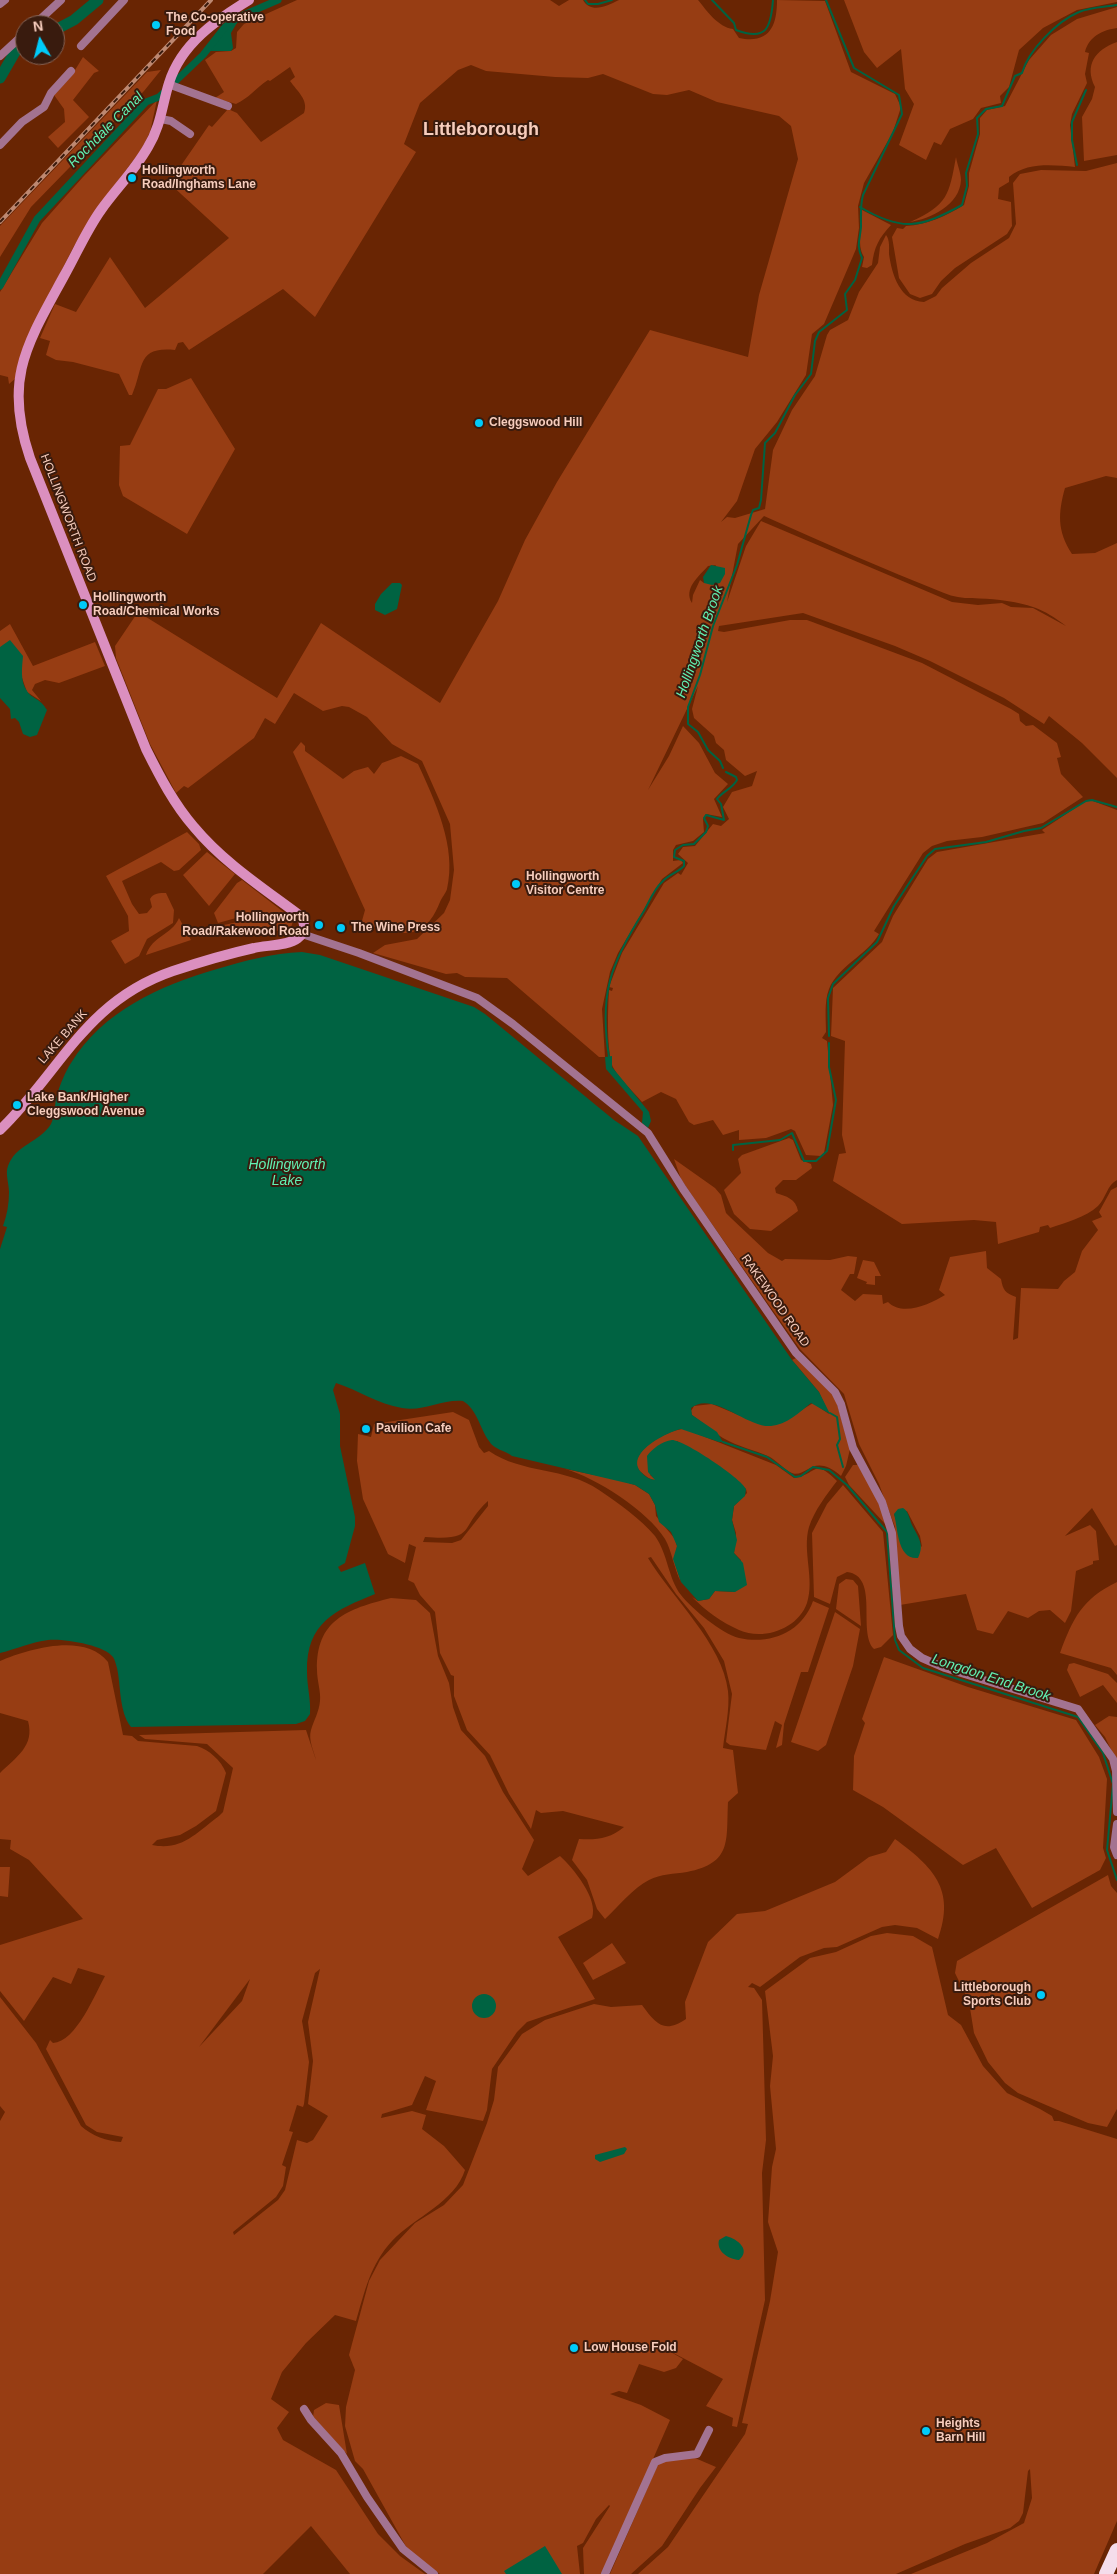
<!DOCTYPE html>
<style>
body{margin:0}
#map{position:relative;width:1117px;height:2574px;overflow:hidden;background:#692503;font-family:Arial,sans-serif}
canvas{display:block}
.north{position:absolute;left:15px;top:15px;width:50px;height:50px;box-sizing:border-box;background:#391b0e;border:1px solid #856254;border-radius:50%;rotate:352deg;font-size:14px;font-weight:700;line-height:20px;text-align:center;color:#f7cdbd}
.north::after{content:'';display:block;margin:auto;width:18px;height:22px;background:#00cbf9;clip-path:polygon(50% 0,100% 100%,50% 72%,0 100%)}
</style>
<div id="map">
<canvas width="1117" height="2574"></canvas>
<div class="north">N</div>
</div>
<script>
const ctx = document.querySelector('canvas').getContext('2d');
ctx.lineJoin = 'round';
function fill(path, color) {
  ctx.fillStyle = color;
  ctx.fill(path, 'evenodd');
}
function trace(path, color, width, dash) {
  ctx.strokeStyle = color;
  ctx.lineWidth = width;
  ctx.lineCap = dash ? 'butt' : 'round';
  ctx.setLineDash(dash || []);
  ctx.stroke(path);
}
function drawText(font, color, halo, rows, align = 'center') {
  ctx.font = font + ' Arial,sans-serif';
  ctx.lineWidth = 4;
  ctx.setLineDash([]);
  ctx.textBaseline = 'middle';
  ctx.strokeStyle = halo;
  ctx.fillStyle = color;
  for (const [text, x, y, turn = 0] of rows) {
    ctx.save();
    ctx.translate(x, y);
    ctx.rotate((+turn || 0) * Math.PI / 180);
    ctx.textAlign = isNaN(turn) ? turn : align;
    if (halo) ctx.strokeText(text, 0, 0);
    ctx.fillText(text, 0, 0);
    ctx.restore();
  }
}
fill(new Path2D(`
 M297 0H550L559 6 569 0H583C591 14 607 6 619 0H698C707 11 718 27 733 29L739 38C769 44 777 27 777 0L825 1 851 72 895 94 901 107 893 132 864 183 858 206 859 228 856 249 824 324 812 334 806 375 777 422 755 449 737 501 721 522 727 517 735 518 765 509 773 450 792 410 815 376 827 335 830 330 848 320 859 292 878 263 880 247 886 235C890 240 889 248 889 254 892 275 900 301 924 302L936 296 942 288 971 263 1009 238 1016 224 1013 183 1020 174 1041 170 1086 171 1117 163V478L1106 476 1065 488C1058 513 1057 531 1072 554L1095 553 1117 543V778L1082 743 1049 716 1044 724 1004 698 930 661 895 646 803 613 719 626 718 631 724 632 790 620H807L922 663 1011 709 1019 714 1020 721 1026 726 1033 725 1057 743 1061 757 1057 758 1061 774 1083 797 1043 823 982 837 947 841 932 846 923 853 874 931 879 934C867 955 838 966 829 989 824 1002 826 1018 826 1032L822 1038 827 1041 833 1105 824 1153 821 1156 806 1155 795 1131 791 1129 766 1138 739 1140V1130L723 1135 713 1120 694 1125 689 1122 676 1099 661 1092 642 1102C633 1091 621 1081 614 1069 606 1056 608 1006 609 990L612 991 613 988 609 987 622 953 664 883 678 873 681 875 688 863 678 854 683 847 695 846 713 824 721 826 729 819 723 807 732 792 752 786 757 771 745 776 726 760 724 750 716 743 714 736 694 718 692 709 698 686 648 790 669 756 683 726 699 743 715 773 728 784 714 799 722 817 706 814 703 819 704 832 693 841 676 845 673 850V861L681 860 683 863 662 879 618 953 610 972 602 1009 605 1057H599L507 978 465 977 457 973 446 974 373 953 385 945 417 939 444 913 450 900 454 870 450 824 422 761 392 744 367 717 349 707 342 706 323 711 294 693 275 724 265 718 254 738 188 788 184 786 176 793 150 744 116 658 115 646 138 612 277 698 321 623 440 703 498 601 525 540 557 482 650 330 748 357 759 295 798 159 791 126 779 116 717 102 689 90 667 95 653 94 603 74 588 78 555 77 486 71 471 65 458 70 420 103 404 144 416 152 315 317 283 289 189 350 183 342 178 343 175 350C136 346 144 368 132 395H129L119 374 73 362 56 360 46 355 50 341 40 338 55 304 76 312 110 257 145 308 229 238 169 183 209 125 212 127 228 109 237 113 261 142 304 113C309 100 297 91 290 81L295 77 290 67 270 81 268 80C256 88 249 98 236 104L215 98 224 92 205 60 216 52 231 51 236 48 237 32 244 24ZM764 516C824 543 884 569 944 593 962 601 982 597 1000 600 1029 604 1043 608 1066 626L1033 608 1011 607 1002 603 978 605 952 602 761 521 746 546 727 602 738 544ZM716 565 704 583 700 580 693 595 692 603C683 589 699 576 708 566Z
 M844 0H1117V2L1077 10 1043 28 1019 50 1009 87 1000 96 1001 103 981 108 973 119 950 129 941 145 934 142 926 160 899 145 914 104 905 89 901 49 877 68 864 52Z
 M1117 7V28C1103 30 1089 36 1085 52L1089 53 1085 74 1087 83 1072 114 1070 125 1075 167C1053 165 1027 162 1009 177V182L999 188 998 199 1011 202 1012 226 1007 234 955 268 941 281 932 294 920 298 910 294 899 278 892 237 897 228 903 229 906 226C927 225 946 216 964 205L969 186V173L980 134V118L987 110 1005 106 1029 60 1051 35 1077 19Z
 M1117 42V155L1084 161 1082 117 1092 99 1095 87C1084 65 1095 50 1117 42Z
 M83 57 99 71 94 73 73 100 89 117 58 148 48 137 65 122 64 109 54 95 72 75Z
 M161 70 144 91 31 207 0 257V226L147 72Z
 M157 100 150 132 141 150 98 207 74 246 34 324 16 378 9 384 8 377 0 375V292L42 223 83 177Z
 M956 157C957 164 961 173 961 180 960 205 930 219 910 222 948 205 949 195 956 157Z
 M862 210 891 225C879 238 874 247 872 265L867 268 862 267 864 257C856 243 863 227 862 210Z
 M191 378 235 449 187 534 123 496 119 485 120 446 130 445 158 389H166Z
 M10 624 33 666 95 642 105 666 59 683 45 680 35 684 32 690 41 701 27 692 21 675 0 647V631Z
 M301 742 305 746V751L343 779 354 771 368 767 374 774 382 763 401 756 418 764C435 801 457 847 447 889 446 893 442 897 440 902 435 915 427 928 413 932 396 937 381 922 360 928L365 910 293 752Z
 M1086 801H1093L1117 810V1180C1107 1185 1106 1198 1098 1206 1086 1217 1065 1223 1050 1228L1048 1225 1040 1227 1039 1232 998 1244 996 1222 974 1220 902 1224 833 1181 839 1154 846 1153 842 1135 845 1041 831 1036 833 988 882 942 893 916 928 859 937 852 1045 833 1042 830Z
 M187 832 199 844 201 850 179 870 174 871 161 862 122 881 132 904 139 914 147 913 152 907 150 899C153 893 160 893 166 893L174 910 173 923 147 939 139 956 125 964 111 941 129 931 128 916 106 876Z
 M207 852 235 874 209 906 183 875Z
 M242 880 290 917 247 915 218 923 214 913 237 883Z
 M179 918 191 940 146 955C153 935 171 936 179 918Z
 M247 920 293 921 290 931 240 930 222 933 219 926Z
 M789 1138 793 1140 801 1160 811 1164 812 1168 796 1180H783L775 1188 776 1193C786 1196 796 1199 798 1211L771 1231 750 1229 734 1214 724 1190 741 1173 738 1159 742 1155Z
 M674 1159 715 1188 721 1195 726 1213 731 1218 768 1253 782 1261 785 1259 830 1260 848 1256 857 1257 854 1274H850L841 1290 855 1301 863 1294 882 1295 883 1304 888 1302C903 1317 930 1304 945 1295L939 1290 950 1257 986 1251 987 1268 1001 1279C1003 1290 1005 1293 1016 1297L1013 1340 1018 1338 1021 1288 1058 1289 1064 1281 1075 1272 1082 1251 1098 1230 1092 1221 1102 1217 1099 1212 1111 1190 1117 1187V1545L1115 1546 1092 1508 1065 1536 1090 1525 1096 1531 1099 1560 1093 1561V1564L1076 1571 1071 1611 1065 1623 1050 1610 1039 1611 1028 1618 1008 1611 993 1634 977 1630 966 1594 900 1605 895 1527 879 1484 859 1444 844 1394 800 1349 700 1207 681 1179ZM907 1511 920 1536 922 1547 897 1523 894 1514Z
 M863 1260 874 1262 881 1276H875V1285L866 1284 867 1282 857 1278Z
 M798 1357 835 1397 850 1449 846 1466 841 1476C813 1451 806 1479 792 1473 785 1470 778 1462 770 1457 755 1450 738 1447 723 1438 713 1432 702 1422 692 1415L691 1411 694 1406 712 1404 741 1416 779 1424 813 1403 829 1414 819 1392 792 1360Z
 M453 1412 469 1420 479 1447 484 1453 489 1451C522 1474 566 1467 599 1490 618 1503 641 1519 655 1536 668 1554 668 1578 681 1595 692 1609 722 1634 739 1638 771 1645 802 1632 813 1601L829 1608 808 1672H801L784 1724 782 1745 776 1748 782 1725 775 1721 766 1750 730 1745 726 1742 732 1694 724 1661 704 1628 676 1594 651 1557 648 1558C672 1598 723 1644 728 1691 730 1709 725 1730 723 1748L733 1750 738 1793 728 1802C726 1840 733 1863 687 1872 674 1874 661 1874 649 1880 633 1888 618 1907 605 1919L597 1909 587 1880 572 1860 579 1839C596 1840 610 1839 624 1827L563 1811 541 1813 536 1810 531 1829 509 1794 490 1755 467 1730 454 1696V1676L451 1675 440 1653 435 1612 420 1595 414 1583 408 1580 416 1547 409 1544 405 1563 388 1554 363 1499 357 1461 358 1434 371 1437 374 1424ZM488 1501V1506L461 1540 452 1543 423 1542 425 1537C478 1541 458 1528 488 1501Z
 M685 1429 776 1465 794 1478C818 1474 813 1457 837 1481 827 1494 814 1511 809 1527 802 1551 815 1579 807 1603 798 1629 763 1641 739 1630 721 1622 706 1611 692 1597L698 1601 709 1599 715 1591 735 1592 741 1560 734 1553 736 1533 732 1520 734 1506 747 1493 746 1489 717 1466 677 1441 650 1475 656 1480C650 1480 647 1477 642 1473 621 1455 669 1428 685 1429Z
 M853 1465H858L877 1499 887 1526 849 1485 845 1477Z
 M565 1469 619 1480 635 1485 649 1494 655 1505 656 1516 675 1539 677 1546 675 1564 681 1582C674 1569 672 1551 665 1539 648 1511 595 1477 565 1469Z
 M843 1485 883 1532 893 1635 881 1647 874 1649C857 1632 880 1576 847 1572L837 1577 830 1604 814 1597 812 1533 827 1504Z
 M846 1579 853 1580 858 1586 861 1626 836 1609 839 1584Z
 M1117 1582V1675L1111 1668 1060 1653C1073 1618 1082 1599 1117 1582Z
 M391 1598 416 1600 430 1613 438 1656 449 1683 453 1707 461 1730 485 1756 503 1792 534 1840 522 1869 528 1876 560 1856C573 1868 599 1899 592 1918L558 1937 595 1999 527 2022 517 2032 492 2069 487 2110 483 2121 426 2110 436 2081 425 2076 412 2105 382 2114 381 2118 412 2111 426 2115 422 2129 444 2146 465 2170C455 2202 415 2217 392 2241 370 2265 365 2291 356 2321L335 2315 306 2343 282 2372 271 2399 289 2412 277 2428 283 2440 336 2470 378 2534 400 2556 425 2574H350L311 2526 263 2574H0V2121L5 2112 0 2106V1997L36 2043 81 2126C92 2136 107 2141 121 2142L123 2137 97 2132 86 2125 46 2049 50 2040 53 2043C76 2042 95 1994 105 1976L78 1968 71 1984 53 1977 24 2021 0 1991V1945L83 1919 29 1860 10 1849 11 1840 0 1839V1773C16 1757 35 1746 28 1721L0 1713V1661C28 1649 85 1632 108 1662L123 1735 132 1736 138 1741 197 1746C209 1750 221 1760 226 1773L216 1811 196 1826 180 1835 157 1840 152 1845C182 1851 196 1833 219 1816L223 1812 233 1768 207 1744 145 1739 139 1735 306 1730 316 1760C314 1751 308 1740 311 1730 314 1720 319 1712 320 1701 321 1691 317 1681 317 1670 316 1620 347 1609 391 1598ZM320 1969 308 2022 313 2061 308 2104 328 2116 313 2140 307 2143 297 2140 285 2190 278 2200 234 2235 233 2232 276 2197 283 2186 286 2167 282 2165 293 2132 289 2131 297 2105 303 2107 304 2104 309 2062 302 2021 315 1973ZM250 1979 242 2001 199 2047Z
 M835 1612 860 1629 853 1666 826 1745 818 1751 791 1742Z
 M884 1657 968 1687 1076 1720 1099 1757 1107 1779 1103 1848 1106 1858 1100 1870 1032 1908 996 1848 963 1865 883 1807 853 1790 854 1756 865 1723 862 1719Z
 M1074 1663 1108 1674 1117 1683V1703L1103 1685 1080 1697 1067 1670 1069 1664Z
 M1109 1716 1117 1717V1762L1105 1737 1095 1725Z
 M895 1839C933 1867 956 1889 938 1939L917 1928 895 1925 882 1927 837 1947 824 1948 800 1957 760 1987 752 1983 748 1987 754 1988 762 2000 766 2140 762 2173 765 2300 737 2427 732 2426 733 2418 706 2406 723 2379 662 2347 683 2359 676 2368 664 2372 639 2364 627 2393 619 2391 610 2394 641 2405 670 2420 603 2574H584L583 2548 610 2506 609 2505 596 2519 583 2543 577 2546 580 2574H440L408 2550 363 2469 355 2461 345 2426 346 2407 355 2370 349 2355 369 2281 380 2260 415 2223 444 2205 463 2185 487 2123 494 2100 498 2067 522 2034 545 2020 594 2004 611 2007 642 2005C656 2024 664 2034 686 2019L685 2002 708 1942 737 1914 765 1911 835 1882 869 1857 886 1852Z
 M0 1867H10L8 1897 0 1896Z
 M1108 1875 1111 1886 1117 1893V2109L1107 2127 1088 2123 1018 2093 1005 2083 988 2062 974 2033 969 2002 955 1973 957 1961Z
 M887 1933 913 1936 932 1947 948 2015 961 2025 983 2066 1007 2093 1040 2109 1052 2116 1054 2121H1059L1117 2139V2521L1094 2574H911L987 2543 1024 2523 1032 2498 1030 2469 1028 2471 1023 2513 1019 2521 1010 2528 965 2544 896 2574H638L668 2547 745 2434 748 2424 742 2423 770 2301 778 2252 768 2222 772 2167 776 2149 770 2086 773 2056 765 1991 810 1958 836 1952 871 1936Z
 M612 1943 626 1963 593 1980 583 1963Z
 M326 2403 339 2405 347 2454 313 2417 314 2410Z
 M695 2458 716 2467 700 2488 662 2546 631 2574H610L658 2464 673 2459Z`), '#973d13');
fill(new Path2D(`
 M241 16 231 33 233 48 231 51H206L225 27Z
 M711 565 725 568V574L720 583 712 585 704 583 703 577Z
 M392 583H400L402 585 397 609 385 615 375 610V604L381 594Z
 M10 640 23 656C22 668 20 681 27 691 32 699 40 698 47 710L37 735 30 737 23 734 19 722 15 718 11 719 10 709 0 698V647Z
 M302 952 320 955 474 1007 485 1014 614 1120 638 1136 792 1360 819 1392 830 1414 811 1403C800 1412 786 1425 771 1426 747 1428 712 1390 691 1408L692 1415 717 1432 723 1442H719L681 1429C667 1432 623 1454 642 1473 646 1477 649 1479 655 1480L648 1472 647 1456C652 1449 662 1441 672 1440 684 1440 741 1478 746 1489L745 1496 734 1506 732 1520 737 1540 734 1553 743 1563 747 1585 735 1592 715 1591 709 1599 698 1601 681 1582 673 1559 677 1546 671 1532 659 1522 655 1505 649 1494 635 1485 512 1456C505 1450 494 1450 489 1441 480 1429 477 1409 463 1401 442 1399 423 1412 402 1408 378 1404 358 1390 336 1383L333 1390 340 1414V1446L355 1517V1526L345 1563 338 1567 341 1572 365 1563 375 1594C336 1610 306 1622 307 1672 307 1686 311 1700 310 1714L305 1721 296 1724 131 1727C119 1712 121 1686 117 1668 116 1665 115 1660 113 1657 105 1645 62 1638 48 1640 32 1642 16 1649 0 1653V1249L7 1227 3 1226C7 1215 9 1204 9 1192 9 1184 5 1173 8 1166 15 1145 40 1142 51 1124 56 1114 54 1105 57 1095 60 1085 65 1072 71 1063 103 1011 159 986 217 969 245 961 272 953 302 952Z
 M612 1056V1067L649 1112 651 1121 648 1128 642 1123 643 1112 606 1069 605 1057Z
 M903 1508C909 1512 909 1518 912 1525 918 1537 925 1544 918 1558 897 1560 898 1528 894 1514L898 1509Z
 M472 2006a12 12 0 1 1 24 0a12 12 0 1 1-24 0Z
 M625 2147 627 2149 624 2154 600 2162 595 2159V2155Z
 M726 2236C738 2239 751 2250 739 2260 728 2259 716 2251 719 2240Z
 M545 2546 562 2574H506L504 2571Z`), '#006342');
trace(new Path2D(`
 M585 0 588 4H598L612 0
 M712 0 734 23 736 30C767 42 771 27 773 0
 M1077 165 1072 140V122L1086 90
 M860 207C902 232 920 228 962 205L967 186 966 173 978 134 977 118 986 109 1002 106 1015 76 1022 73C1028 51 1057 21 1079 12 1090 7 1105 7 1117 5
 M723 768 720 761 708 750 698 732 688 724V707L700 675 713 626 737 565 751 515 753 510 759 508 761 500 765 443 775 433 795 395 811 374 815 341 819 332 847 310 845 294 855 280 862 258C856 245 860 240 861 227 861 215 860 206 863 195L902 114 899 95 854 68 826 0
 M829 1036 828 998 833 984 877 942 894 906 927 856 935 849 986 842 1024 831 1041 828 1086 801 1092 800 1117 807
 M609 1057C599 995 610 964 644 911 649 902 654 889 662 882 668 875 677 873 684 866V861L674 857 675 850 683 845 694 844 706 832 708 826 704 818 706 815 724 820 721 804 717 799C723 791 732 789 737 780L736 777 726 772
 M733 1150V1145L780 1140 792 1133 804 1161H816L827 1151 836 1100 829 1067V1043
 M830 1413 837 1417 840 1439 837 1445 843 1467
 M723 1442 767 1457 795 1477 801 1476 813 1467 829 1470 847 1485 887 1532 895 1640 899 1650 923 1668 1078 1717 1103 1753 1113 1784 1107 1850 1117 1880`), '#006342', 2);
trace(new Path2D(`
 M0 286 37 219 146 102 159 97 203 55 225 27 241 16 278 0`), '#006342', 7);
trace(new Path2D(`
 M55 30 74 20 98 0
 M0 78 15 52 25 43`), '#006342', 11);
trace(new Path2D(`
 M0 4 5 0
 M34 25 61 0
 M81 46 124 0
 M0 56 25 33
 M168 84 228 106
 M161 119 171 121 190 134
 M0 145 22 122 44 107 51 93 71 71
 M302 934 359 953 477 998 513 1024 648 1133 683 1189 796 1353 835 1392 841 1404 853 1448 882 1502 892 1533 899 1626 901 1636 910 1649 922 1658 945 1668 1078 1709 1113 1759 1116 1771 1117 1812
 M1117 1824 1114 1847 1117 1855
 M304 2409 311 2420 341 2453 367 2497 403 2549 434 2574
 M605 2574 655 2462 665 2458 697 2454 709 2430`), '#a37391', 8);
trace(new Path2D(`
 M0 1130C61 1071 85 1001 173 971 200 962 227 954 254 948 266 945 288 946 298 938 306 932 306 922 299 915 263 888 223 862 194 827 174 804 160 777 146 749L30 458C3 379 27 344 64 276 76 255 86 231 101 210 116 189 135 170 148 147 161 126 162 105 169 83 181 44 216 20 249 0`), '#db8fbf', 10);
trace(new Path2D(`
 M1106 2574 1117 2550`), '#f5ddeb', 14);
const rail = new Path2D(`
 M0 222 211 0`);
trace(rail, '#bd8871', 4);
trace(rail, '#391b0e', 2, [5.5]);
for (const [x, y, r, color] of [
 [156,25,5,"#00cbf9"],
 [132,178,5,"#00cbf9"],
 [479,423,5,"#00cbf9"],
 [83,605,5,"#00cbf9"],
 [516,884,5,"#00cbf9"],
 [319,925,5,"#00cbf9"],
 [341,928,5,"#00cbf9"],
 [17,1105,5,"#00cbf9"],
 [366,1429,5,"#00cbf9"],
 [1041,1995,5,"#00cbf9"],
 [574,2348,5,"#00cbf9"],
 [926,2431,5,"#00cbf9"]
]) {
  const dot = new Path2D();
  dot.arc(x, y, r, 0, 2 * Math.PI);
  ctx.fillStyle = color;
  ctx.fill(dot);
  trace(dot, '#391b0e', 2);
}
drawText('bold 12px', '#f7cdbd', '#391b0e', [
 ["The Co-operative",166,18],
 ["Food",166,32],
 ["Hollingworth",142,171],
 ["Road/Inghams Lane",142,185],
 ["Cleggswood Hill",489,423],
 ["Hollingworth",93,598],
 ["Road/Chemical Works",93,612],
 ["Hollingworth",526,877],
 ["Visitor Centre",526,891],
 ["Hollingworth",309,918,"right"],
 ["Road/Rakewood Road",309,932,"right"],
 ["The Wine Press",351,928],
 ["Lake Bank/Higher",27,1098],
 ["Cleggswood Avenue",27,1112],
 ["Pavilion Cafe",376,1429],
 ["Littleborough",1031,1988,"right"],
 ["Sports Club",1031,2002,"right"],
 ["Low House Fold",584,2348],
 ["Heights",936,2424],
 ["Barn Hill",936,2438]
], 'left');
drawText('12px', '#f7cdbd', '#391b0e', [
 ["HOLLINGWORTH ROAD",68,518,69],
 ["LAKE BANK",63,1037,-49],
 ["RAKEWOOD ROAD",775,1301,55]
]);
drawText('italic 14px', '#61f1b3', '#391b0e', [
 ["Rochdale Canal",106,130,-45],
 ["Hollingworth Brook",700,642,-71],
 ["Hollingworth",287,1165],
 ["Lake",287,1181],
 ["Longdon End Brook",991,1678,18]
]);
drawText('bold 18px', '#f7cdbd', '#391b0e', [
 ["Littleborough",481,130]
]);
</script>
